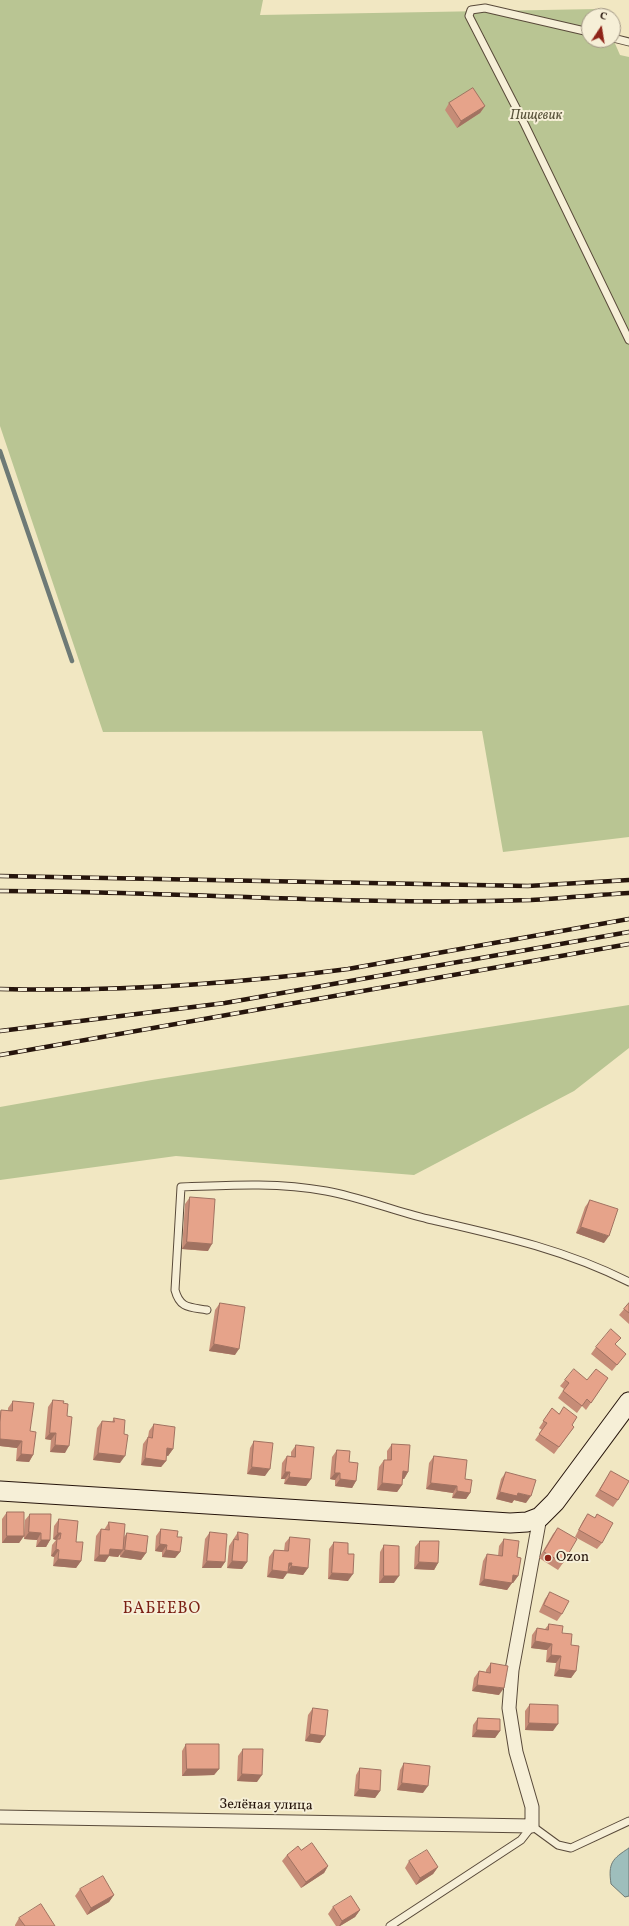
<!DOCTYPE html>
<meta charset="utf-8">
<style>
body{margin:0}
#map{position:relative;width:629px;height:1926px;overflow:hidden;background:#f1e7c2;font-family:Vollkorn,serif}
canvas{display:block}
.north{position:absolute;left:581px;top:8px;width:40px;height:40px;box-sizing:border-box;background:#f6efd7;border:1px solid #a39886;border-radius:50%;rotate:12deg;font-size:11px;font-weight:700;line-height:16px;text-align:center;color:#26150c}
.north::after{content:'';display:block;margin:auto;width:14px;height:18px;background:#8f2418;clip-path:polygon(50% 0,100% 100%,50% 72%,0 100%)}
</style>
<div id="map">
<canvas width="629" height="1926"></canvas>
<div class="north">С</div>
</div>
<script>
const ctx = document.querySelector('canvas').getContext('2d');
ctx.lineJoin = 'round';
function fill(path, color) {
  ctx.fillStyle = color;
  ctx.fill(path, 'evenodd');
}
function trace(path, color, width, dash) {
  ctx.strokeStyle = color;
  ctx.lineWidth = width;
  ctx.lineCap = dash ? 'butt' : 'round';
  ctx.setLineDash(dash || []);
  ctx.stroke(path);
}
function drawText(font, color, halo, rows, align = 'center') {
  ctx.font = font + ' Vollkorn,serif';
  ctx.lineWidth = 4;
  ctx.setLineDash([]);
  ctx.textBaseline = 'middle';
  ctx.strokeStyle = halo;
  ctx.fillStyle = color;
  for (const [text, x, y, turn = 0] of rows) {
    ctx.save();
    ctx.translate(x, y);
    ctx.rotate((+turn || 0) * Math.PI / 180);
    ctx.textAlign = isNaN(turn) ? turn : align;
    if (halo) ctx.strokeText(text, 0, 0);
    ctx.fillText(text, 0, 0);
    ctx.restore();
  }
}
fill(new Path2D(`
 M0 0H263L260 15 599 9 602 16H589V40L613 39 620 55 629 57V837L503 852 482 731 103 732 0 426Z
 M629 1005V1048L574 1091 414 1175 176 1156 0 1180V1107L152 1080Z`), '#b9c593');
const water = new Path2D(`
 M629 1848V1896L625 1897 611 1884C608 1863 612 1859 629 1848Z`);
fill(water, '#9ebebc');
trace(water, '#6e7a76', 1);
trace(new Path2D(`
 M0 451 72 661`), '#6e7a76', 4.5);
const lane = new Path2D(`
 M589 32 485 8 471 10 469 16 525 125 629 340
 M613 38 629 42
 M207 1310C190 1307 180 1309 175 1290L181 1187C229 1185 278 1182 326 1191 360 1197 394 1211 428 1219 498 1235 564 1249 629 1282
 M390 1926 521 1840 532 1826 558 1845 571 1848 629 1821`);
const street = new Path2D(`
 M0 1817 532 1826V1807L516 1752 509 1708 512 1670 540 1517`);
const secondary = new Path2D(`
 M0 1491 510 1523 527 1522 540 1517 555 1502 629 1402`);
trace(lane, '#594a3a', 9);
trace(street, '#594a3a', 15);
trace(secondary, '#26150c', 21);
trace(lane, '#f6efd7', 7);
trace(street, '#f6efd7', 13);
trace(secondary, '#f6efd7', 19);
const rail = new Path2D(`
 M0 876 528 886 629 880
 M0 891C177 891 354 906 531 900 564 898 596 895 629 893
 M0 989C116 992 233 984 348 969L629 919
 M0 1031 225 1003 629 932
 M0 1055 629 944`);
trace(rail, '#26150c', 4.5);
trace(rail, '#f6efd7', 3, [9]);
fill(new Path2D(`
 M449 103 485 106 480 113 457 128 445 110Z
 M190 1197 208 1251 182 1249 185 1204Z
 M590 1200 604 1243 576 1233 585 1207Z
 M220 1303 235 1355 209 1351 215 1310Z
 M629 1303V1324L619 1315Z
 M616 1345 621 1360 612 1371 591 1354 596 1347Z
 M608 1378 586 1410 582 1406 577 1413 558 1398 564 1389 560 1386 565 1380H587Z
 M53 1400 63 1403 67 1416 65 1453 50 1452 51 1440 45 1439 48 1407Z
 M13 1401 30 1431 33 1455 29 1462 16 1461 17 1448 0 1446V1412L1 1410 8 1411V1408Z
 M552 1408 574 1427 554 1454 535 1440 542 1430 539 1428Z
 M114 1418 120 1463 93 1460 97 1428 102 1421 112 1422Z
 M154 1424 173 1449 168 1456 166 1455V1461L161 1467 141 1465 143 1444 148 1437 149 1431Z
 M254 1441 265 1476 247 1474 250 1448Z
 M392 1444 408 1472 404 1479 402 1478V1485L397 1492 377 1490 379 1467 384 1460H387V1451Z
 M296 1445 311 1479 306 1486 284 1484 285 1479H281L282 1463 287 1456 291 1457V1452Z
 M337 1450 349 1462 356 1481 352 1488 335 1486V1480L330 1479 332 1457Z
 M434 1456 465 1479 470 1493 466 1499 452 1498 453 1493 426 1489 429 1463Z
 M611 1471 618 1500 613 1507 595 1496Z
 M506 1472 526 1503 514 1500 512 1503 496 1499 501 1479Z
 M7 1512 24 1536 25 1520 30 1514 50 1540 46 1547H36L37 1540 24 1539V1536L19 1543H2V1519Z
 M588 1514 595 1518 597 1514 602 1543 597 1549 575 1537 583 1521Z
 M59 1519 81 1561 76 1568 53 1566 54 1557 51 1556 52 1545 56 1540 53 1539 54 1526Z
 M109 1522 124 1537 127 1533 146 1553 141 1560 120 1557V1554L118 1557 109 1556 105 1562 94 1561 96 1536 101 1529 104 1530Z
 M558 1528 563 1563 558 1570 539 1558 553 1534Z
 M161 1529 177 1537 180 1552 175 1558 162 1557V1552L155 1551 156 1536Z
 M210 1532 225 1562 221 1568H202L205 1539Z
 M238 1532 247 1562 242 1569 227 1568 229 1546Z
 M290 1537 308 1568 303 1575 287 1573 283 1579 267 1577 269 1557 274 1550 284 1551 285 1543Z
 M504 1539 517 1557 518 1576 513 1583H512L507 1590 479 1585 483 1561 487 1554 498 1556 499 1546Z
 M420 1541 438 1563 434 1570 414 1569 415 1547Z
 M334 1542 348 1554V1581L328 1579 329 1549Z
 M384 1545 394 1583H379L380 1552Z
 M550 1592 562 1614 557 1621 539 1612 545 1599Z
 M549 1624 562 1633 571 1645 576 1671 571 1678 554 1676 556 1663 546 1662 547 1650 531 1648 532 1635 537 1628 545 1629Z
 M491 1663 499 1695 472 1691 474 1678 479 1671 486 1672V1670Z
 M530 1704 553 1731 525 1730V1711Z
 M313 1708 325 1736 320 1743 305 1741 308 1715Z
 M478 1718 500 1731 495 1738 472 1737 473 1725Z
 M186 1744 219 1769 214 1775 182 1776V1751Z
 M243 1749 257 1782 237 1781 238 1756Z
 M404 1763 423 1793 397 1790 400 1770Z
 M360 1768 380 1791 375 1798 354 1796 356 1775Z
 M301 1850 328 1866 324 1873 301 1888 282 1861 287 1855Z
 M409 1861 438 1867 433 1874 416 1885 405 1868Z
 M80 1889 114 1895 109 1902 87 1915 75 1896Z
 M333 1907 360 1910 355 1917 340 1926H336L328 1914Z
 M19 1918 55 1926H15V1925Z`), '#c68c77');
fill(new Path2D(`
 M485 106 480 113 457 128 461 121Z
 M581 1227 609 1236 604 1243 576 1233Z
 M187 1242 212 1244 208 1251 182 1249Z
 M214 1344 239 1349 235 1355 209 1351Z
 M50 1433H56L51 1440 45 1439Z
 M0 1439 22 1441 17 1448 0 1446Z
 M55 1445 69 1446 65 1453 50 1452Z
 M167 1448 173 1449 168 1456 162 1455Z
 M98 1453 125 1456 120 1463 93 1460Z
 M21 1454 33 1455 29 1462 16 1461Z
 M145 1458 166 1461 161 1467 141 1465Z
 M252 1467 270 1469 265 1476 247 1474Z
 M403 1471 408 1472 404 1479 398 1478Z
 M285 1472H290L285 1479H281Z
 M335 1473H340L335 1480 330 1479Z
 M289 1477 311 1479 306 1486 284 1484Z
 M340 1479 356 1481 352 1488 335 1486Z
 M382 1483 402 1485 397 1492 377 1490Z
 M431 1483 457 1486 453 1493 426 1489Z
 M457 1491 470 1493 466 1499 452 1498Z
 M500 1492 518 1493 531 1496 526 1503 514 1500 512 1503 496 1499Z
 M29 1532 41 1533 37 1540 24 1539Z
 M58 1533H61L56 1540 53 1539Z
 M7 1536H24L19 1543H2Z
 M41 1540H50L46 1547H36Z
 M160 1544 167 1545 162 1552 155 1551Z
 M56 1549 59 1550 54 1557 51 1556Z
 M110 1549 123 1550 118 1557 109 1556 105 1562 94 1561 99 1555Z
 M125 1550 146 1553 141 1560 120 1557Z
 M166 1550 180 1552 175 1558 162 1557Z
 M58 1559 81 1561 76 1568 53 1566Z
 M207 1561 225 1562 221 1568H202Z
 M232 1561 247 1562 242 1569 227 1568Z
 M419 1562 438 1563 434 1570 414 1569Z
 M289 1563H292L287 1570Z
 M291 1566 308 1568 303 1575 287 1573Z
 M272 1570 288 1572 283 1579 267 1577Z
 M332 1573 353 1574 348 1581 328 1579Z
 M513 1575 518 1576 513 1583 508 1582Z
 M384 1576H399L394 1583H379Z
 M484 1579 512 1583 507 1590 479 1585Z
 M535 1641 552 1644 547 1650 531 1648Z
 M551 1655 561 1656 556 1663 546 1662Z
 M559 1669 576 1671 571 1678 554 1676Z
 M477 1685 504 1688 499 1695 472 1691Z
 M529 1723 558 1724 553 1731 525 1730Z
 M477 1730 500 1731 495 1738 472 1737Z
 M310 1734 325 1736 320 1743 305 1741Z
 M187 1769H219L214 1775 182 1776Z
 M242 1774 262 1775 257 1782 237 1781Z
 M402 1783 428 1786 423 1793 397 1790Z
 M359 1789 380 1791 375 1798 354 1796Z
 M328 1866 324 1873 301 1888 306 1882Z
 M438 1867 433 1874 416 1885 420 1878Z
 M114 1895 109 1902 87 1915 91 1908Z
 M360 1910 355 1917 340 1926H339L342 1921Z`), '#a17261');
const building = new Path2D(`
 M473 88 485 106 461 121 449 103Z
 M190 1197 215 1199 212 1244 187 1242Z
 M590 1200 618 1209 609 1236 581 1227Z
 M220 1303 245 1307 239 1349 214 1344Z
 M629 1303V1313L624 1309Z
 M611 1329 621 1338 615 1344 626 1354 617 1365 596 1347Z
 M574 1369 587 1380 596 1369 608 1378 591 1403 587 1399 582 1406 563 1391 569 1383 565 1380Z
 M53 1400 64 1401 63 1403 68 1404 67 1416 72 1417 69 1446 55 1445 56 1433H50Z
 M13 1401 34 1403 30 1431 36 1432 33 1455 21 1454 22 1441 0 1439V1422L1 1410 12 1411Z
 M564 1407 577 1417 572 1425 574 1427 559 1447 539 1434 547 1423 543 1421 552 1408 559 1414Z
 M114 1418 125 1420 124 1434 128 1435 125 1456 98 1453 102 1421 114 1422Z
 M154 1424 175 1427 173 1449 167 1448 166 1461 145 1458 148 1437 152 1438Z
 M254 1441 273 1443 270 1469 252 1467Z
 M392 1444 410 1445 408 1472 403 1471 402 1485 382 1483 384 1460H391Z
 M296 1445 314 1447 311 1479 289 1477 290 1472H285L287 1456 295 1457Z
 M337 1450 350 1451 349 1462 358 1463 356 1481 340 1479V1473H335Z
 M434 1456 467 1460 465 1479 472 1480 470 1493 457 1491V1486L431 1483Z
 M611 1471 629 1481 618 1500 600 1490Z
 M506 1472 536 1480 531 1496 518 1493 517 1496 500 1492Z
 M7 1512H24V1536H7Z
 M30 1514H51L50 1540H41V1533L29 1532Z
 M588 1514 595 1518 597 1514 613 1523 602 1543 579 1530Z
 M59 1519 78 1521 76 1542H83L81 1561 58 1559 59 1550 56 1549 57 1539H60L61 1533H58Z
 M109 1522 125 1524 123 1550 110 1549 109 1555H99L101 1529 109 1530Z
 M558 1528 577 1539 563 1563 544 1552Z
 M161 1529 178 1531 177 1537H182L180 1552 166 1550 167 1545 160 1544Z
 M210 1532 227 1534 225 1562 207 1561Z
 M238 1532 248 1534 247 1562 232 1561 234 1539 238 1540Z
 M127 1533 148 1536 146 1553 125 1550Z
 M290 1537 310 1539 308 1568 291 1566 292 1563H289L288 1572 272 1570 274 1550 288 1551Z
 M504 1539 519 1541 517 1557 521 1558 518 1576 513 1575 512 1583 484 1579 487 1554 502 1556Z
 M420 1541H439L438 1563 419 1562Z
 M334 1542 348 1543V1554H354L353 1574 332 1573Z
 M384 1545 399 1546V1576H384Z
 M550 1592 569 1601 562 1614 544 1605Z
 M549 1624 563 1626 562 1633 572 1634 571 1645 579 1646 576 1671 559 1669 561 1656 551 1655 552 1644 535 1641 537 1628 548 1630Z
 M491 1663 508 1666 504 1688 477 1685 479 1671 490 1673Z
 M530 1704 558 1705V1724L529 1723Z
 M313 1708 328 1710 325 1736 310 1734Z
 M478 1718 500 1719V1731L477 1730Z
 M186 1744H219V1769H187Z
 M243 1749H263L262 1775 242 1774Z
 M404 1763 430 1766 428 1786 402 1783Z
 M360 1768 381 1770 380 1791 359 1789Z
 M312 1843 328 1866 306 1882 287 1855 298 1846 301 1850Z
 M427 1850 438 1867 420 1878 409 1861Z
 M103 1876 114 1895 91 1908 80 1889Z
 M351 1896 360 1910 342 1921 333 1907Z
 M41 1904 55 1926H25L19 1918Z`);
fill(building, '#e6a38a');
trace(building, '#a17261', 1);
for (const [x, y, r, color] of [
 [548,1558,4,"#8f2418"]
]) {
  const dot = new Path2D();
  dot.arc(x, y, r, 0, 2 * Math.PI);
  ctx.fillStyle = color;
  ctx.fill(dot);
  trace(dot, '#f6efd7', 1.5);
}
drawText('italic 14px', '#59533b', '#f6efd7', [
 ["Пищевик",536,116]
]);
drawText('14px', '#26150c', '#f6efd7', [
 ["Ozon",556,1558]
], 'left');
drawText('14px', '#26150c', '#f6efd7', [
 ["Зелёная улица",266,1806,1]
]);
ctx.letterSpacing = '1px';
drawText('16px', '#7a1f14', '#f6efd7', [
 ["БАБЕЕВО",162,1610]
]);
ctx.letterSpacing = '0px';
</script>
